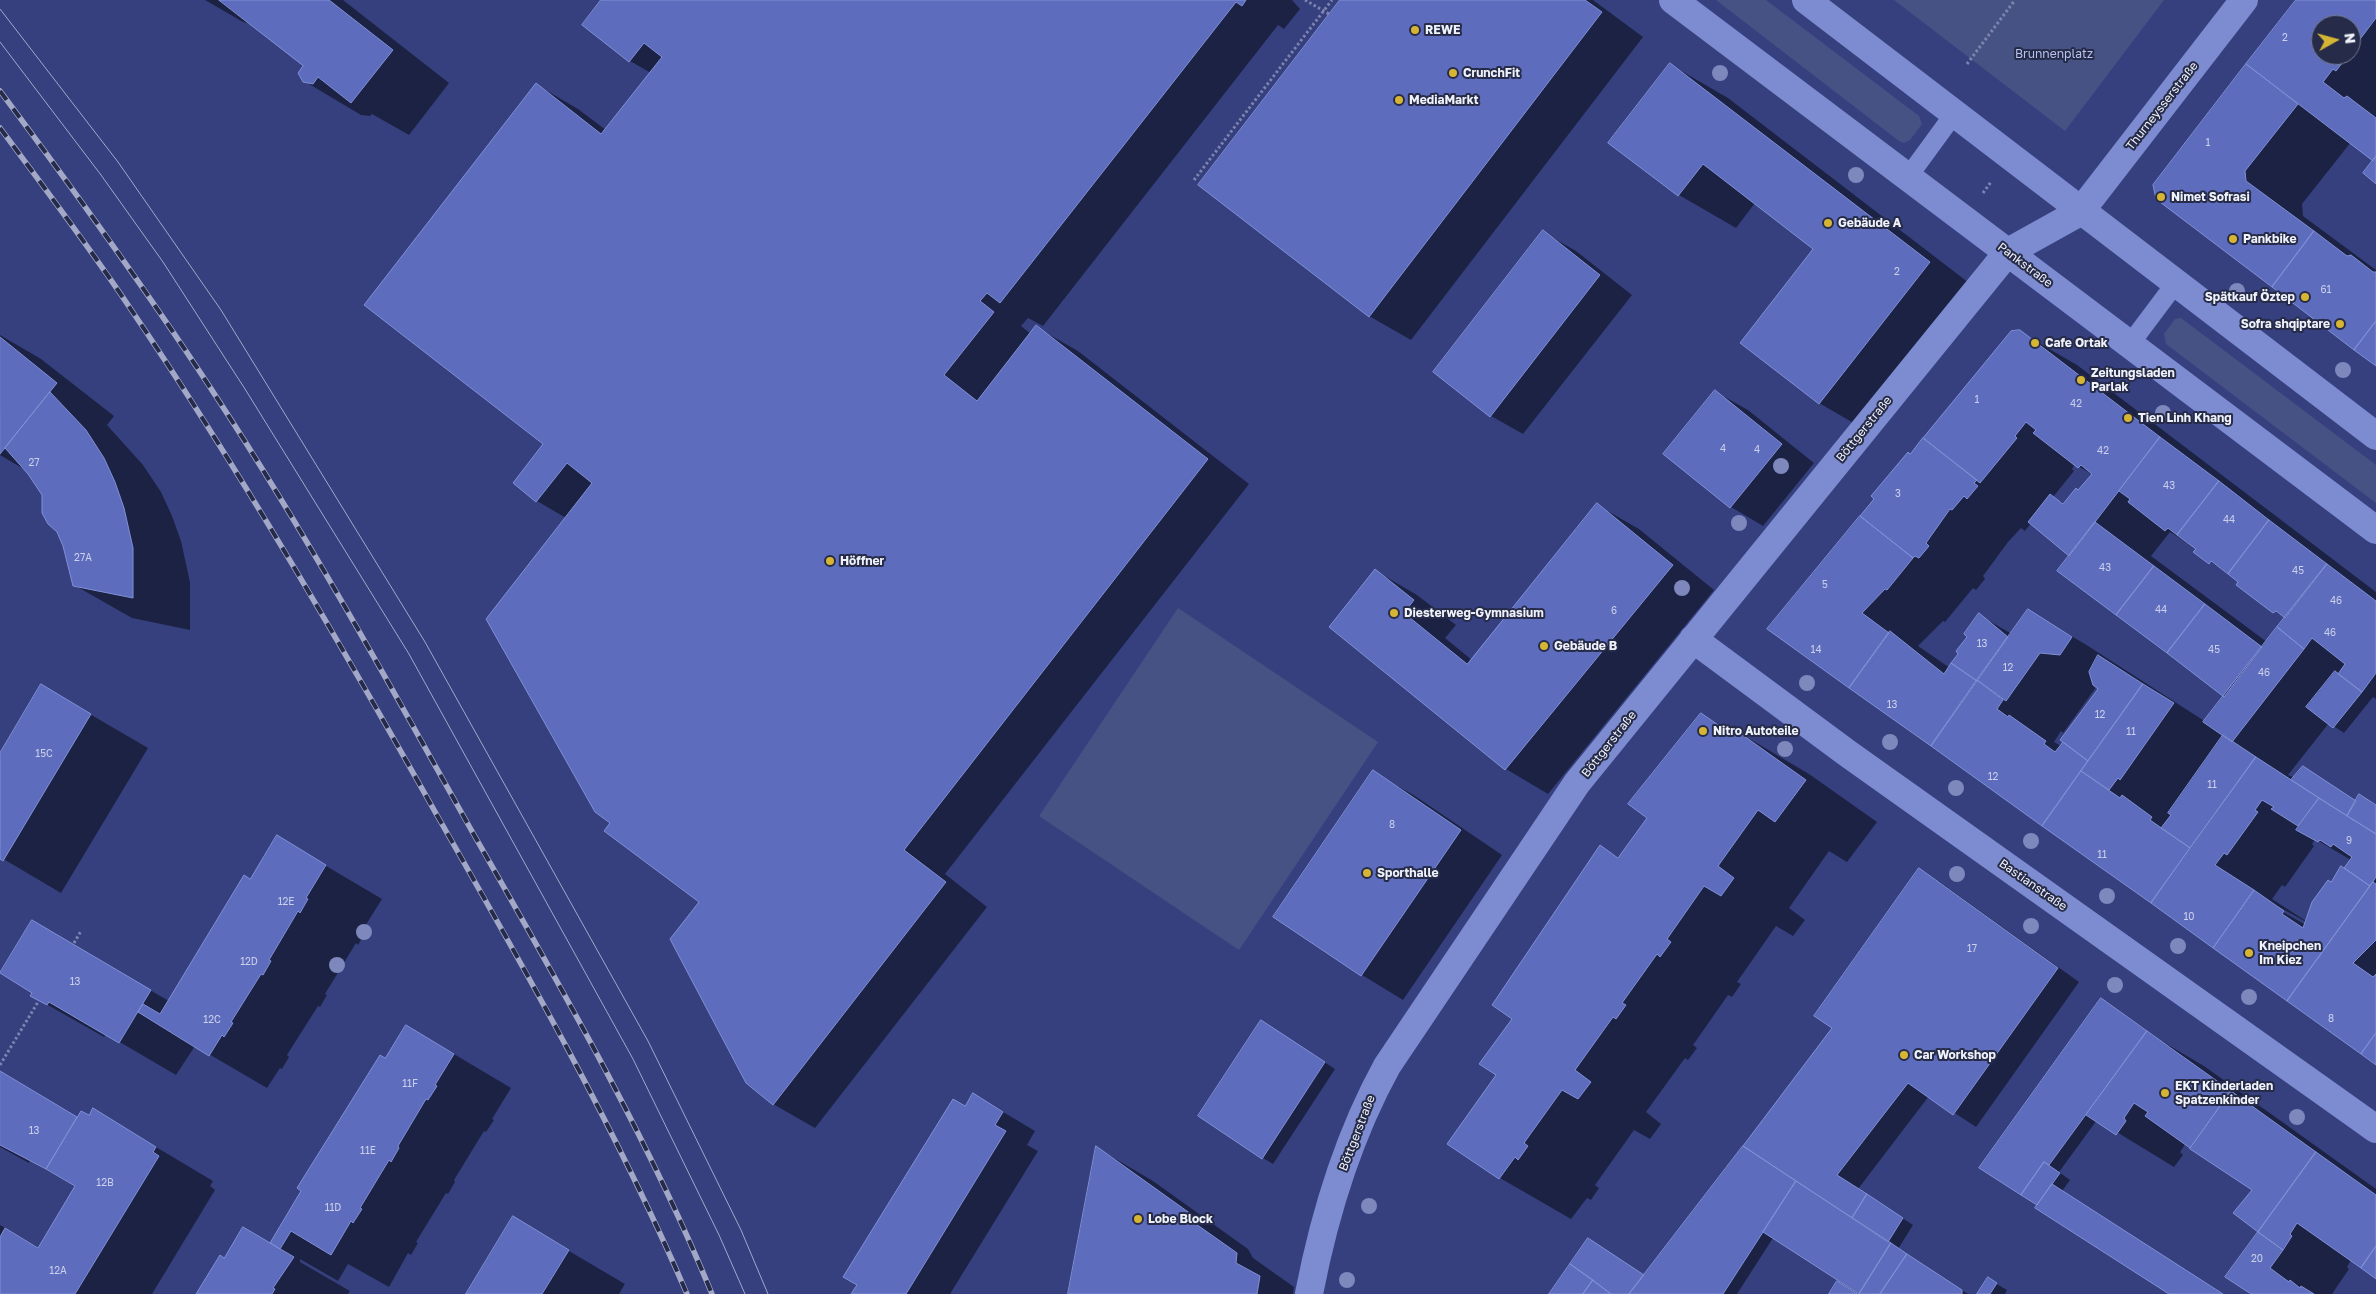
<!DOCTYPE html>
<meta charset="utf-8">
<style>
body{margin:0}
#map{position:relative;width:2376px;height:1294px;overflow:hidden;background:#36407f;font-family:"Golos Text",sans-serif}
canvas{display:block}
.north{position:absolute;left:2311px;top:15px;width:50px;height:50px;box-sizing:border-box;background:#252b48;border:1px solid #767b8f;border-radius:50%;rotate:83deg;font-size:14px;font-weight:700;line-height:20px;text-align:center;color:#f0f2fa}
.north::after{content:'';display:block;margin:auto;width:18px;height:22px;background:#d6b534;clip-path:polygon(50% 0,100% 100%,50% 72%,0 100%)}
</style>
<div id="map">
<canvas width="2376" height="1294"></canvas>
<div class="north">N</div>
</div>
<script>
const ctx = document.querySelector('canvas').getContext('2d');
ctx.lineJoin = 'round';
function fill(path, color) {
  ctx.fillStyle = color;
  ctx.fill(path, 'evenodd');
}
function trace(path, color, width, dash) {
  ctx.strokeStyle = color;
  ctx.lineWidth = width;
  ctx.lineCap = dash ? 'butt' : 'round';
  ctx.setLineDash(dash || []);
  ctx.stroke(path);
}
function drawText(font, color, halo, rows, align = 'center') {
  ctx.font = font + ' "Golos Text",sans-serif';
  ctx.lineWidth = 4;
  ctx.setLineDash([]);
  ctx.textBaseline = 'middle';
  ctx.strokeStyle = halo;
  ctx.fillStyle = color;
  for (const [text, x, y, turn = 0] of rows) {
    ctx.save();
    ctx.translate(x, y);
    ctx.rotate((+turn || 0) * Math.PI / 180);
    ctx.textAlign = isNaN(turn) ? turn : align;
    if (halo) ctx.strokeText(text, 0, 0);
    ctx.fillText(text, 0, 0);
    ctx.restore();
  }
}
fill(new Path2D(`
 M1716 0H1766L1919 116 1922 124 1910 140 1904 143 1899 141Z
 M1894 0H2164L2065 131Z
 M2181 318 2376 465V503L2166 344 2164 334 2175 319Z
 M1178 608 1378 742 1239 950 1039 816Z`), '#475284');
fill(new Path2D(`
 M205 0H343L449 83 409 135 372 114 370 116 361 115 304 81 305 66 251 24 243 22Z
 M603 0H1292L1300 9 1284 29 1278 25 1043 326 1028 318 1021 326 1031 334 1036 327 1078 351 1249 484 945 874 987 907 815 1128 773 1104 701 902 612 823 566 518 537 501 515 483 545 444 537 85 578 109 606 130 651 73 630 61 584 25Z
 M1341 0H1593L1643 37 1411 340 1369 316Z
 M2296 0H2376V182L2374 160 2351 142 2302 204 2303 216 2376 270V364L2155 186ZM2321 25H2351V55H2321Z
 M1671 65 1728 98 1986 296 1876 436 1819 403 1814 249 1755 203 1736 228 1679 195Z
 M1543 232 1576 251 1632 295 1523 434 1491 416 1435 372Z
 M2020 332 2077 365 2376 592V699L2373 697 2344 733 2329 723 2288 775 2355 801 2359 795 2376 805V1063L1769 629 1911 455ZM2075 464 2093 475 2065 504 2053 497 2074 471 2072 469ZM2031 523 2071 555 2225 696 2206 722 2085 644 2028 611 2012 634 1979 615 1950 668 1918 646 1943 621 1945 622 1973 588 1976 590 1985 579 1983 576 2008 542 2021 528 2025 531ZM2170 532 2197 549 2195 552 2232 576 2240 582 2238 585 2286 619 2267 642 2151 556ZM2097 686 2099 688 2061 746 2054 742 2061 731 2063 733ZM2315 839 2351 860 2331 884 2306 921 2272 899 2282 885 2285 887 2314 846 2312 844ZM2279 907 2306 922V925L2278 909Z
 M0 335 41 359 114 416 107 425 143 465 161 492 172 516 181 541 190 582V630L132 618 74 585 64 545 58 532 46 518 42 507 43 495 27 471 0 455Z
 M1716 392 1748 410 1814 463 1763 526 1731 507Z
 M1597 505 1639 529 1714 590 1548 794 1506 769 1330 627 1376 571 1417 595 1456 625 1445 638 1472 660Z
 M42 686 148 748 61 893 0 857V755Z
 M1702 715 1736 735 1738 732 1809 774 1877 822 1847 862 1829 851 1789 908 1805 920 1793 936 1776 926 1737 982 1741 984 1732 997 1728 995 1693 1045 1697 1048 1688 1060 1685 1058 1646 1112 1661 1124 1650 1139 1634 1130 1595 1185 1599 1188 1591 1200 1587 1198 1571 1219 1500 1178 1497 1075 1513 1018 1600 847 1620 858 1649 818Z
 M1373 772 1415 796 1502 855 1403 1000 1362 975 1275 916Z
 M277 837 382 899 362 931 365 933 358 945 356 943 325 994 327 995 320 1007 318 1006 287 1055 289 1057 282 1069 280 1068 267 1088 195 1046 176 1075 106 1034 104 1037 32 996 89 955 169 1001 251 880Z
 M1919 870 1941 883 2079 982 1976 1127 1929 1096 1858 1189 1913 1225 1898 1249 1968 1294H1830L1839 1281 1773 1238 1737 1294H1550L1645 1276 1834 1028Z
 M2112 1006 2158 1039 2204 1066 2376 1189V1278L2351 1260 2347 1267 2349 1269 2332 1294H2253L2260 1231 2254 1190 2186 1143 2180 1152 2183 1155 2174 1167 2097 1120 2059 1172 2070 1180 2062 1191 2222 1294H2172L1981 1168Z
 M407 1026 511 1088 492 1119 494 1120 486 1132 484 1131 454 1180 455 1182 448 1194 446 1193 416 1242 418 1243 411 1255 408 1253 389 1287 348 1264 338 1281 300 1259V1262L350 1291 348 1294H197L225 1260 271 1245Z
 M1272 1028 1335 1069 1273 1164 1263 1158Z
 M0 1071 78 1118 89 1117 94 1110 213 1181 210 1186 215 1190 152 1294H0V1225L39 1248 76 1186 30 1160 29 1163 0 1147Z
 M973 1094 1035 1131 1027 1145 1038 1151 950 1294H852Z
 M1097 1148 1153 1181 1248 1249 1253 1258 1294 1287 1293 1294H1069Z
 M513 1218 625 1284 619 1294H468Z
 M1988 1279 2007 1290 2005 1294H1978Z`), '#0007');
const building = new Path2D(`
 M219 0H329L393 50 351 103 318 77 313 84 303 82 298 73 303 66Z
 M601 0H1246L1242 6 1236 2 1000 303 987 293 980 301 994 312 944 375 977 401 1036 325 1208 459 904 850 946 882 773 1105 746 1083 670 939 699 902 604 831 610 823 595 812 486 619 592 483 567 463 536 502 513 483 543 444 364 305 536 83 601 134 662 57 644 43 629 62 582 25Z
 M1340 0H1585L1602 12 1369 317 1198 185Z
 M2296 0H2376V18L2351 51V25H2321V55H2348L2336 71 2333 69 2323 82 2344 98 2347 96 2376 118V156L2373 161 2246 64Z
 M1670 63 1930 262 1819 404 1740 343 1813 249 1703 164 1678 196 1608 143Z
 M2246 64 2298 104 2245 171 2246 181 2314 231 2272 287 2156 199 2153 185Z
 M2376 156V184L2363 173Z
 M1543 230 1600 275 1490 417 1433 372Z
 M2314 231 2347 256 2351 255 2373 272H2376V321L2354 350 2272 287Z
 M2376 321V366L2354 350Z
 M2020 330 2160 437 2069 556 2028 522 2050 494 2063 504 2076 488 2078 490 2092 474 2081 465 2078 468 2033 433 2036 430 2026 422 2015 436 2017 438 1980 483 1923 438 2011 331Z
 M0 337 57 383 0 454Z
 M1715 390 1782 444 1730 508 1663 454Z
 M50 392 86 430 104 458 115 482 124 508 133 548V598L73 586 63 546 57 532 48 524 42 513V495L28 474 5 448Z
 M2160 437 2219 481 2177 535 2168 528 2165 531 2128 502 2130 499 2119 491Z
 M1923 438 1977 480 1974 483 1978 486 1967 499 1964 496 1952 510 1950 509 1926 543 1929 546 1919 558 1915 556 1913 558 1860 516 1874 499 1871 496 1908 452 1910 454Z
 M2219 481 2269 520 2228 574 2211 561 2209 564 2193 552 2196 549 2177 535Z
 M1597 503 1673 565 1505 770 1329 627 1375 569 1414 600 1404 613 1467 664Z
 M1860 516 1913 558 1887 590 1885 589 1862 613 1889 633 1849 688 1767 629Z
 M2269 520 2327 564 2285 618 2276 611 2273 613 2236 585 2238 582 2228 574Z
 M2095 522 2154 566 2116 615 2057 571Z
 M2327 564 2376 601V673L2362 692 2338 674 2345 664 2312 638 2304 649 2277 627Z
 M2154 566 2205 604 2167 653 2116 615Z
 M2205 604 2262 647 2224 697 2167 653Z
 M2028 609 2072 637 2060 655 2040 653 2006 701 1977 680Z
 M1979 613 2008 637 1977 681 1951 663 1958 654 1956 651 1967 637 1964 634Z
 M2277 627 2304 649 2232 742 2203 722Z
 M1890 631 1944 674 1951 663 1977 681 1931 746 1849 688Z
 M2098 655 2143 684 2088 761 2060 740 2098 689 2093 685 2089 672Z
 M2335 671 2362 692 2333 728 2306 707Z
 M1977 680 2003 700 1997 709 2008 717 2009 715 2046 741 2044 744 2055 752 2063 742 2088 761 2042 826 1931 746Z
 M41 684 91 714 3 861 0 859V753Z
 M2143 684 2174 703 2120 780 2118 778 2109 790 2081 771Z
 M1701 713 1734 736 1737 731 1806 780 1775 822 1758 810 1718 866 1734 878 1721 896 1704 886 1667 939 1671 942 1660 957 1657 954 1622 1003 1626 1005 1616 1019 1613 1017 1575 1070 1591 1082 1578 1099 1562 1090 1524 1143 1528 1146 1518 1160 1515 1157 1499 1179 1447 1144 1496 1075 1479 1064 1512 1019 1492 1005 1600 845 1618 858 1647 818 1628 804Z
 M2223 735 2256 757 2190 848 2161 828 2171 815 2168 813Z
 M2256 757 2319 798 2298 826 2271 809 2274 807 2262 800 2255 810 2258 812 2227 855 2224 853 2215 865 2254 890 2213 948 2151 903Z
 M2303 766 2356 801 2347 816 2291 780Z
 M1373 770 1461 830 1361 976 1273 917Z
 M2081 771 2120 798 2122 795 2152 817 2150 820 2190 848 2151 903 2042 826Z
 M2359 794 2376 805V834L2347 816Z
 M2319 798 2376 834V877L2370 886 2344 868 2352 857 2333 844 2331 847 2320 840 2318 842 2296 830Z
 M277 835 326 865 306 898 308 899 300 913 298 911 269 960 271 961 263 975 261 974 231 1022 233 1023 224 1037 222 1035 209 1056 138 1012 143 1004 160 1014 244 875 250 879Z
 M2341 866 2370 886 2287 1001 2213 948 2254 890 2284 911 2282 914 2303 928 2312 902 2328 880 2331 882Z
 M1919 868 2058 968 1953 1115 1908 1083 1837 1175 1867 1194 1852 1218 1743 1146 1832 1028 1814 1016Z
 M2373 882 2376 884V940L2353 963 2373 977 2376 974V1033L2361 1054 2287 1001Z
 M32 920 151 990 119 1043 49 1002 47 1005 30 996 32 993 0 973Z
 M2101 998 2147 1031 2049 1165 2044 1162 2021 1195 1979 1168Z
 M1261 1020 1325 1062 1262 1159 1198 1116Z
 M406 1025 454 1054 435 1085 437 1086 428 1100 426 1099 398 1146 399 1148 391 1162 389 1160 360 1208 362 1209 353 1223 351 1221 331 1255 291 1231 280 1249 270 1243 301 1191 297 1188 380 1055 385 1058Z
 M2147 1031 2231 1091 2190 1148 2145 1116 2148 1112 2134 1103 2124 1118 2126 1121 2116 1135 2086 1115Z
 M2376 1033V1065L2361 1054Z
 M0 1071 77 1117 46 1169 0 1145Z
 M2231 1091 2316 1152 2258 1232 2233 1213 2252 1190 2190 1149Z
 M973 1093 1003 1112 995 1125 1006 1131 906 1294H851L857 1285 843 1277 953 1099 965 1106Z
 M93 1108 156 1147 153 1152 159 1156 75 1294H0V1237L5 1228 38 1248 75 1186 46 1169 81 1111 89 1115Z
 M1096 1146 1191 1214 1196 1224 1237 1253 1236 1263 1260 1276 1257 1294H1068Z
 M1743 1146 1796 1181 1723 1294H1629Z
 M2316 1152 2376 1195V1246L2361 1268 2297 1223 2290 1234 2292 1236 2283 1250 2258 1232Z
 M2044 1162 2060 1173 2037 1205 2021 1195Z
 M1796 1181 1891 1243 1859 1294 1763 1232Z
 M2052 1184 2223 1294H2169L2035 1208Z
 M1867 1194 1903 1218 1888 1242 1852 1218Z
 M513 1216 569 1250 542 1294H466Z
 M243 1227 294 1257 273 1288 275 1289 272 1294H196L220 1255 224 1258Z
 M2258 1232 2283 1250 2270 1268 2289 1282 2290 1280 2300 1288 2301 1286 2314 1294H2251L2225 1277Z
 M1588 1238 1644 1275 1629 1294H1611L1570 1264Z
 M1891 1243 1907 1254 1880 1294H1859Z
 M2376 1246V1279L2361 1268Z
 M1907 1254 1962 1290V1294H1880Z
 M1570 1264 1593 1280 1583 1294H1549Z
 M1988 1277 1997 1283 1990 1294H1977Z
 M1593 1280 1611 1294H1583Z
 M1837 1281 1857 1294H1829Z`);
fill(building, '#5d6cbd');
trace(building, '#8090d5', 1);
trace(new Path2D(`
 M1305 0 1329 14
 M1967 64 2015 0
 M1194 180 1332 0
 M1983 193 1991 182
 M74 943 81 931
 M0 1065 38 1002`), '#7d84ae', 3, [2.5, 2.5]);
trace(new Path2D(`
 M1908 177 1954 114
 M2130 344 2175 284`), '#7d8cd1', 19);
trace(new Path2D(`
 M1693 639 1847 753 2376 1129
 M1309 1294C1324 1216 1349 1135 1387 1066L1577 783 2008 252 2080 212 2244 0`), '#7d8cd1', 28);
trace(new Path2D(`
 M1673 0 2376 530
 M1806 0 2376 436`), '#7d8cd1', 28);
trace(new Path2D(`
 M0 9 118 162 221 310 425 642 648 1041 741 1230 768 1294
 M0 42 101 175 163 262 245 389 409 654 633 1059 719 1235 745 1294`), '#a3a8c7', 1);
const rail = new Path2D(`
 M0 91C76 193 150 295 219 401 309 539 389 683 469 826 556 979 645 1131 712 1294
 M0 128C43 186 87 244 128 305 240 470 340 643 438 817 527 973 616 1129 687 1294`);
trace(rail, '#a3a8c7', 5.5);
trace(rail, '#252b48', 4, [11]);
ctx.fillStyle = '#7e88bd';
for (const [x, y] of [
 [1720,73],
 [1856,175],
 [2237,291],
 [2343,370],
 [2163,413],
 [1781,466],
 [1739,523],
 [1682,588],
 [1807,683],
 [1890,742],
 [1785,749],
 [1956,788],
 [2031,841],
 [1957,874],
 [2107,896],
 [2031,926],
 [364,932],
 [2178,946],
 [337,965],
 [2115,985],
 [2249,997],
 [2297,1117],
 [1369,1206],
 [1347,1280]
]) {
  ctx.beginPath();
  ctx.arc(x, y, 8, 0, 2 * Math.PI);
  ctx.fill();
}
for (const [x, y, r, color] of [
 [1415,30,5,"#d6b534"],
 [1453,73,5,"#d6b534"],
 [1399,100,5,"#d6b534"],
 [2161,197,5,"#d6b534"],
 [1828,223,5,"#d6b534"],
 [2233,239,5,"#d6b534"],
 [2305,297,5,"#d6b534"],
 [2340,324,5,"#d6b534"],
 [2035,343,5,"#d6b534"],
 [2081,380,5,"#d6b534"],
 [2128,418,5,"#d6b534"],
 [830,561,5,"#d6b534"],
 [1394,613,5,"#d6b534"],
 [1544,646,5,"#d6b534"],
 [1703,731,5,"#d6b534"],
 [1367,873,5,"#d6b534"],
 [2249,953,5,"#d6b534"],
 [1904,1055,5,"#d6b534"],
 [2165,1093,5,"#d6b534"],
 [1138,1219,5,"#d6b534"]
]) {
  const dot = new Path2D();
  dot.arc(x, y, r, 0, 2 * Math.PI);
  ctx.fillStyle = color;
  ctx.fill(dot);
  trace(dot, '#252b48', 2);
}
drawText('10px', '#cbd0eb', null, [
 ["2",2285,38],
 ["1",2208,143],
 ["2",1897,272],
 ["61",2326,290],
 ["1",1977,400],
 ["42",2076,404],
 ["4",1723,449],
 ["4",1757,450],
 ["42",2103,451],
 ["27",34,463],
 ["43",2169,486],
 ["3",1898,494],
 ["44",2229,520],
 ["27A",83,558],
 ["43",2105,568],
 ["45",2298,571],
 ["5",1825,585],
 ["46",2336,601],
 ["44",2161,610],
 ["6",1614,611],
 ["46",2330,633],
 ["13",1982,644],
 ["14",1816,650],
 ["45",2214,650],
 ["12",2008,668],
 ["46",2264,673],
 ["13",1892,705],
 ["12",2100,715],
 ["11",2131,732],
 ["15C",44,754],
 ["12",1993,777],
 ["11",2212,785],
 ["8",1392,825],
 ["9",2349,841],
 ["11",2102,855],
 ["12E",286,902],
 ["10",2189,917],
 ["17",1972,949],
 ["12D",249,962],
 ["13",75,982],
 ["8",2331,1019],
 ["12C",212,1020],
 ["11F",410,1084],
 ["13",34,1131],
 ["11E",368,1151],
 ["12B",105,1183],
 ["11D",333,1208],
 ["20",2257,1259],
 ["12A",58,1271]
]);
drawText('bold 12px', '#f0f2fa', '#252b48', [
 ["REWE",1425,30],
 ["CrunchFit",1463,73],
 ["MediaMarkt",1409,100],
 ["Nimet Sofrasi",2171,197],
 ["Gebäude A",1838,223],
 ["Pankbike",2243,239],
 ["Spätkauf Öztep",2295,297,"right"],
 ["Sofra shqiptare",2330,324,"right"],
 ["Cafe Ortak",2045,343],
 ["Zeitungsladen",2091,373],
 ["Parlak",2091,387],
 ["Tien Linh Khang",2138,418],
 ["Höffner",840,561],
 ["Diesterweg-Gymnasium",1404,613],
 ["Gebäude B",1554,646],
 ["Nitro Autoteile",1713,731],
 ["Sporthalle",1377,873],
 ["Kneipchen",2259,946],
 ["Im Kiez",2259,960],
 ["Car Workshop",1914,1055],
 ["EKT Kinderladen",2175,1086],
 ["Spatzenkinder",2175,1100],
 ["Lobe Block",1148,1219]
], 'left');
drawText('12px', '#b8c3ef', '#252b48', [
 ["Brunnenplatz",2054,54]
]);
drawText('12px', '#f0f2fa', '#252b48', [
 ["Thurneysserstraße",2162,106,-52],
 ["Pankstraße",2025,265,37],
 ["Böttgerstraße",1864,429,-51],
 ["Böttgerstraße",1609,744,-52],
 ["Bastianstraße",2033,885,35],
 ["Böttgerstraße",1357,1133,-69]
]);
</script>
